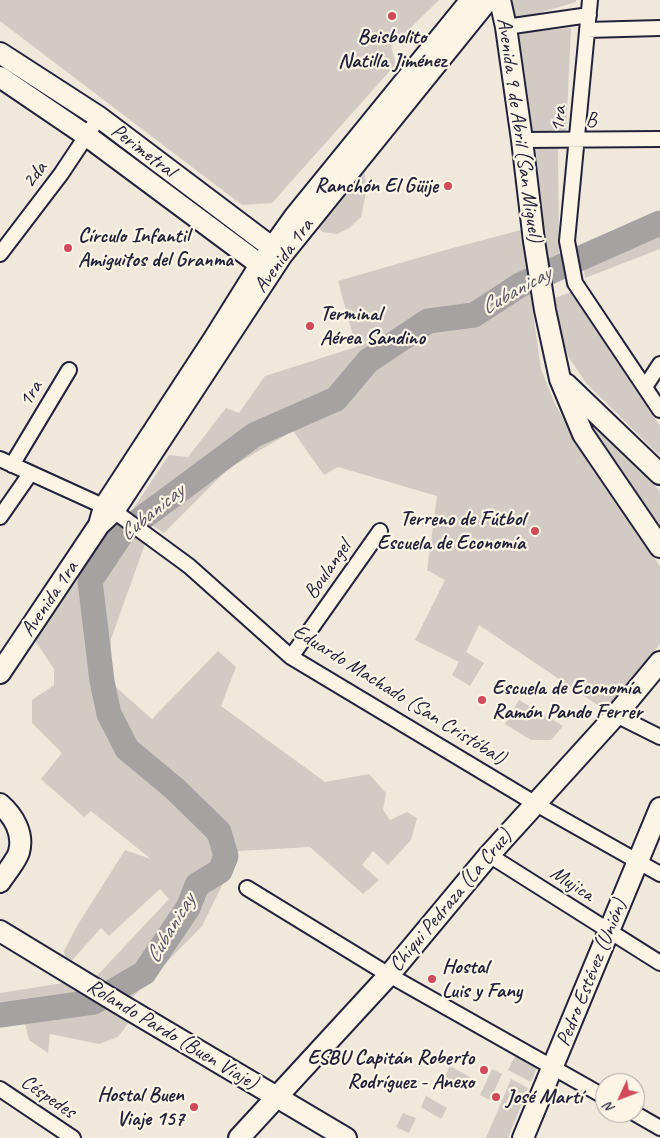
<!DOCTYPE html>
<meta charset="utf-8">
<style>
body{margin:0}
#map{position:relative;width:660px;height:1138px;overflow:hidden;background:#efe8db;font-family:Caveat,sans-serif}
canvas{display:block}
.north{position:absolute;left:595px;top:1073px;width:50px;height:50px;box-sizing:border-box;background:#fcf5e5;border:1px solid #a5a1a1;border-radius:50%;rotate:227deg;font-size:14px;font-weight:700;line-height:20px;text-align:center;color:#22223b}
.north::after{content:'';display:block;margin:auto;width:18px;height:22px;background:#d1495b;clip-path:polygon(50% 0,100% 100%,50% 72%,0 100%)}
</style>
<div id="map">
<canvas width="660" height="1138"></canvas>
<div class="north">N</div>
</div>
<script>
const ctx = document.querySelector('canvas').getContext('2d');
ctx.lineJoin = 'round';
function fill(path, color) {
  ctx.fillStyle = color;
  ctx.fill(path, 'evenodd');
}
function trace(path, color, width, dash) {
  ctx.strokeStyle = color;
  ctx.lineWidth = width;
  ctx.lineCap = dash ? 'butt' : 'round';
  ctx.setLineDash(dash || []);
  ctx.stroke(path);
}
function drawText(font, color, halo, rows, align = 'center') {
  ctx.font = font + ' Caveat,sans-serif';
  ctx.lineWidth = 4.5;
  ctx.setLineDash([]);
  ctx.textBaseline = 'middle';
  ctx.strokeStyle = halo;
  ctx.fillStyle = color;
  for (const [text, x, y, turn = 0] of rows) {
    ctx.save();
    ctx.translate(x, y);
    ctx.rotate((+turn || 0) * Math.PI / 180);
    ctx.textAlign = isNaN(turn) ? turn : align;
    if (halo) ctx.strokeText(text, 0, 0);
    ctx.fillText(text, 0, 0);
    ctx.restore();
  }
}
fill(new Path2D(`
 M0 0H439L391 47 396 64 272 203 242 205 0 21Z
 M506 0H576V2L515 20Z
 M571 28 566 134H533L519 33Z
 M536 146 558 147 559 257 548 259 539 213Z
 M363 165 367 188 361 217 349 228 337 234 323 232 316 226Z
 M660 216V249L585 278 582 249Z
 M521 230 541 369 555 404 574 438 660 566V644L605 710 479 625 466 652 484 663 470 686 452 675 459 662 415 640 445 580 427 570 437 496 338 467 324 475 293 431 229 468 164 533 131 512 169 455 188 457 226 408 239 413 265 376 356 347 338 281 449 249Z
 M571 292 660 426V456L587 384 569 358 560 332 555 298Z
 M589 423 660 491V531Z
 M114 523 145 544 111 639 109 681 152 719 218 651 236 667 221 706 325 782 369 774 386 793 383 810 390 820 407 812 417 818 411 840 388 865 373 851 362 865 379 880 363 894 310 847 239 851 202 926 132 998 111 992 92 981 169 899 160 889 109 936 101 928 67 966 64 951 77 926 125 850 151 859 91 811 84 817 41 779 62 753 32 723V700L54 685V669L34 639 77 581Z
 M519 700 563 726 551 740H531L505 724Z
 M63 983 129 1022 118 1037 99 1044 50 1034 48 1053 29 1040 24 1019 0 1024V993Z
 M515 1056 537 1067 531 1082 508 1070Z
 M450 1066 470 1077 465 1089 444 1079Z
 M492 1069 502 1074 490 1100 480 1095Z
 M511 1079 528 1088 508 1138H486Z
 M426 1096 447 1108 441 1119 421 1107Z
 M403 1113 416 1118 409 1133 396 1127Z`), '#d1cbc3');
trace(new Path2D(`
 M0 1015 94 1002 144 973 188 908 197 885 220 871 226 856 219 832 175 789 127 749 109 714 102 681 90 581 122 533 254 435 336 399 368 361 428 321 474 315 520 285 660 223`), '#a6a2a2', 25);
const street = new Path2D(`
 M590 0 567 241 575 283 660 410
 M506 27 589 15
 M587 30 660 28
 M522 140 660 139
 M0 254 61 174 99 117
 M645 387 660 364
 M0 459 114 511 189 566 291 657 536 804 660 874
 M12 465 69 370
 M0 517 30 474
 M291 657 380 531
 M616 715 660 737
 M489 855 660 963
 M247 888 389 975 605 1097
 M0 1089 73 1138
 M634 1113 660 1128`);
const secondary = new Path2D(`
 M471 0 295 216 260 265 215 337 104 507 99 525 114 511 282 255 488 0
 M500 0 506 27 522 140 534 241 545 310 560 379 583 434 660 547
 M0 53 99 117 282 255
 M0 77 87 136 270 272
 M566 384 660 474
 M0 673 99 525
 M0 804C14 816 24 834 19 852 17 860 5 874 0 882
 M0 931 125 1007 346 1138
 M239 1138 389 975 489 855 616 715 660 662
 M523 1138 660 808`);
trace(street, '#22223b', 18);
trace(secondary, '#22223b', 24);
trace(street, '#fcf5e5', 14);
trace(secondary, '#fcf5e5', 20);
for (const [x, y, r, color] of [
 [392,16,5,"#d1495b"],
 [448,186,5,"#d1495b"],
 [68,248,5,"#d1495b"],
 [310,326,5,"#d1495b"],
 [535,531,5,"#d1495b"],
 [482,700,5,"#d1495b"],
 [432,979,5,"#d1495b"],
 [484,1070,5,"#d1495b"],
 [496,1097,5,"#d1495b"],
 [194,1107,5,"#d1495b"]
]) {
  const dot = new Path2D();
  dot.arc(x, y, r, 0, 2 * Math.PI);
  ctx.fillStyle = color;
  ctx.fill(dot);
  trace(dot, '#fcf5e5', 2);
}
drawText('bold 21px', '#22223b', '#fcf5e5', [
 ["Beisbolito",392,37,"center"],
 ["Natilla Jiménez",392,61,"center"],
 ["Ranchón El Güije",438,186,"right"],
 ["Círculo Infantil",78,236],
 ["Amiguitos del Granma",78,260],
 ["Terminal",320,314],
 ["Aérea Sandino",320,338],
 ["Terreno de Fútbol",525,519,"right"],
 ["Escuela de Economía",525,543,"right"],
 ["Escuela de Economía",492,688],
 ["Ramón Pando Ferrer",492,712],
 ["Hostal",442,967],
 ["Luis y Fany",442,991],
 ["ESBU Capitán Roberto",474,1058,"right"],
 ["Rodríguez - Anexo",474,1082,"right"],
 ["Hostal Buen",184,1095,"right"],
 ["Viaje 157",184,1119,"right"],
 ["José Martí",506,1097]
], 'left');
drawText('21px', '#22223b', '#fcf5e5', [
 ["1ra",559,119,-85],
 ["B",591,120],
 ["Avenida 9 de Abril (San Miguel)",519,130,82],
 ["Perimetral",143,151,37],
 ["2da",35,175,-53],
 ["Avenida 1ra",284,256,-54],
 ["1ra",31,394,-59],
 ["Boulangel",328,570,-55],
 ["Avenida 1ra",50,599,-56],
 ["Eduardo Machado (San Cristóbal)",399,695,32],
 ["Mujica",572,884,33],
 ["Chiqui Pedraza (La Cruz)",451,901,-50],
 ["Pedro Estévez (Unión)",592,973,-68],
 ["Rolando Pardo (Buen Viaje)",172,1035,31],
 ["Céspedes",48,1097,34]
]);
drawText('italic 22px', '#575564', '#fcf5e5', [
 ["Cubanicay",516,291,-29],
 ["Cubanicay",152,513,-39],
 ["Cubanicay",171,929,-59]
]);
</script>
